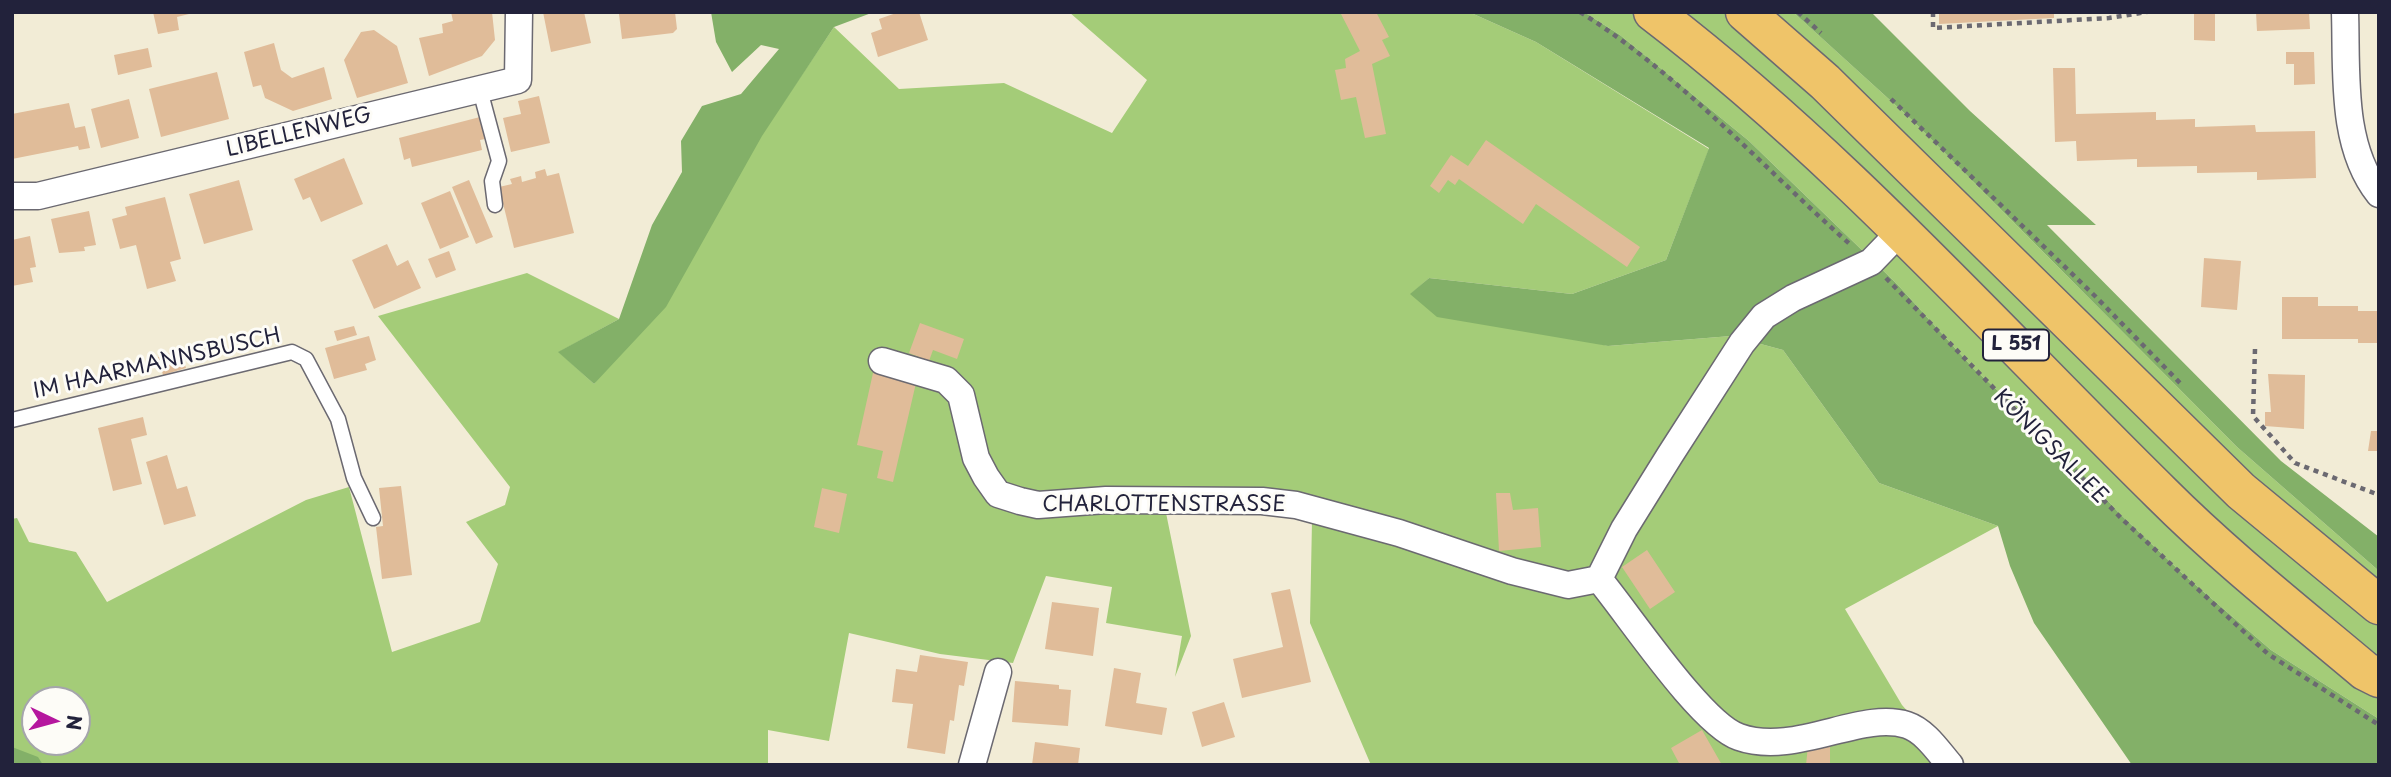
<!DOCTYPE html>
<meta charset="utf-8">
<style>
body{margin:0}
#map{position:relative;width:2391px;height:777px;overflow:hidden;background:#f2ecd6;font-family:"Playpen Sans",sans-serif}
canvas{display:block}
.frame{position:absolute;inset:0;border:14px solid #22223b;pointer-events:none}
.north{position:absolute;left:21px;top:686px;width:70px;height:70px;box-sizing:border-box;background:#fdfcf7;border:2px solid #a5a5ac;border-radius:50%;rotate:95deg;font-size:19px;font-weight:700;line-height:28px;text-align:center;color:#22223b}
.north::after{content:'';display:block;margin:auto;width:24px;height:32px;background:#b5179e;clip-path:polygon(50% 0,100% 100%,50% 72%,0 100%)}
</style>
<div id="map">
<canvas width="2391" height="777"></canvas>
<div class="frame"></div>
<div class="north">N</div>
</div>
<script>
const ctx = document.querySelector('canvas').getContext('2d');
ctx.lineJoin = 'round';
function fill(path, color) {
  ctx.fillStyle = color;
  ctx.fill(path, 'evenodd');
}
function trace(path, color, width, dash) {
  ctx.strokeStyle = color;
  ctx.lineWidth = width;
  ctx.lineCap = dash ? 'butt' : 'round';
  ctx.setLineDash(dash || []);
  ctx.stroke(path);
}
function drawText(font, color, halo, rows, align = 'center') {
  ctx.font = font + ' "Playpen Sans",sans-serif';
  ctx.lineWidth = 6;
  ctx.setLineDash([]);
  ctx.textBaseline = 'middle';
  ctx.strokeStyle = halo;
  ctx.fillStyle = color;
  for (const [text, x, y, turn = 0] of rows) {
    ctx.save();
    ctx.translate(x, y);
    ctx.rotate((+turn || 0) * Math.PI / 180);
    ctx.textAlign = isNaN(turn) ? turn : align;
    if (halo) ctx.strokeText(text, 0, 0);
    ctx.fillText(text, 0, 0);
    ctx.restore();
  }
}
fill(new Path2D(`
 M1069 12H1469L1536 42 1709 149 1666 260 1572 294 1429 278 1411 294 1608 346 1731 336 1783 350 1879 483 1998 526 1845 609 1902 705 1955 765H1371L1310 623 1312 521 1262 511 1165 508 1191 636 1175 677 1182 636 1106 623 1112 587 1046 576 1013 663 940 654 849 633 829 741 768 730V765H12V519L17 518 29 542 76 552 107 602 306 500 349 487 392 652 480 622 498 564 466 522 505 505 510 487 378 316 527 273 619 319 559 352 594 384 834 27 899 89 1004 83 1112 133 1147 80ZM35 700H77V742H35Z
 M1584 12H1793L1803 21 1913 121 2237 447 2379 571V719L2271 650 2183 574 2119 513 2051 439 1974 369 1897 284 1749 141 1620 35Z`), '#a4cc78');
fill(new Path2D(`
 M711 12H874L834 27 762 136 666 307 594 384 558 352 619 319 652 225 682 172 681 141 702 106 741 94 779 49 761 45 732 72 716 42Z
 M1469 12H1584L1620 35 1749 141 1897 284 1974 369 2051 439 2119 513 2183 574 2271 650 2379 719V765H2132L2034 623 2010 566 1998 526 1879 483 1783 350 1731 336 1608 346 1437 317 1410 294 1429 278 1572 294 1666 260 1709 148 1536 42Z
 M1793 12H1871L1970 111 2096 225H2047L2281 461 2379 537V571L2237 447 1913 121Z
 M12 747 38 757 43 765H12Z`), '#83b068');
fill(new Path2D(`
 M153 12H193V13L177 17 179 30 158 34Z
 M451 12H492L495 40 482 56 429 76 419 38 443 33 442 24 453 21Z
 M543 12H584L591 43 551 52Z
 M675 12 677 29 673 33 622 39 619 14Z
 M899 12H919L928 40 878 57 871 33 882 29 879 19Z
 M1340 12H1376L1389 37 1382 40 1390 56 1372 64 1386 134 1365 138 1356 97 1341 100 1335 70 1346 68 1345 59 1360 51Z
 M1939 12H2054V18L1939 24Z
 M2194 12H2215V41L2194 40Z
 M2256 12H2309L2310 29 2257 31Z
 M374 30 397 46 408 83 357 98 344 60 361 32Z
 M274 43 281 70 292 78 324 67 332 99 293 111 265 98 261 85 253 87 244 52Z
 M148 48 152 67 118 75 114 55Z
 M2286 52H2314L2315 84 2294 85V64H2286Z
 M2053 68H2075L2076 114 2156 112V120L2195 119V127L2255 125 2256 132 2315 131 2316 178 2257 180V172L2197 173V166L2137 167V159L2077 161 2076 141 2055 142Z
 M217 72 229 119 161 137 149 89Z
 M539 96 550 143 511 152 503 118 521 114 518 101Z
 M129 99 139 138 101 148 91 109Z
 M69 103 75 128 85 126 90 148 79 150 78 146 12 159V114Z
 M480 117 485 139 480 140 482 150 412 167 410 158 404 160 399 138Z
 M1486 140 1640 247 1627 267 1536 204 1523 224 1459 179 1455 185 1448 180 1439 193 1430 186 1451 155 1468 166Z
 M344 158 363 204 321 222 310 197 303 200 294 179Z
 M545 169 547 176 559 173 574 233 514 248 499 187 512 184 510 179 521 176 522 182 536 178 535 172Z
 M239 180 253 230 204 244 189 194Z
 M469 180 493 237 476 244 452 187Z
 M450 191 469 237 440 249 421 203Z
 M165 197 181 259 170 262 176 281 147 289 136 245 120 249 112 219 127 215 125 207Z
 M89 211 96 245 84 247 85 251 59 253 51 219Z
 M30 236 36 267 30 268 33 282 12 286V240Z
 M387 244 397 266 408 260 421 288 374 309 352 260Z
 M449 251 456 270 436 278 428 259Z
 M2204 258 2241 261 2237 310 2201 307Z
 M2282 297H2318V306H2358V311H2379V343H2358V339H2282Z
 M920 323 964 339 957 359 933 350 929 361 909 353Z
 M354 326 357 335 337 341 334 331Z
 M369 336 376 360 365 364 367 370 334 379 325 348Z
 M180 350 186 368 163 375 158 357Z
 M873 373 916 383 893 482 877 478 883 451 857 445Z
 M2268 374 2305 375 2304 429 2265 426V412H2271Z
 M143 417 147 435 131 439 142 484 113 491 98 428Z
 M2371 431H2379V451H2368Z
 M167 455 177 489 187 486 196 516 164 525 146 462Z
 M401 486 412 575 382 579 376 527 383 526 379 488Z
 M822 488 847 494 839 533 814 527Z
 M1496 493H1510L1513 510 1538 508 1541 547 1499 551Z
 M1647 550 1675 592 1650 609 1622 567Z
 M1290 589 1311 682 1242 698 1233 659 1283 647 1271 593Z
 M1052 602 1099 608 1093 656 1045 649Z
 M920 655 968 662 964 686 959 685 954 721 950 720 945 754 907 748 913 704 892 702 896 669 917 672Z
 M1114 668 1141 673 1136 703 1167 708 1162 735 1105 726Z
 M1015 681 1059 685V689L1071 690 1068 726 1012 722Z
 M1224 702 1235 737 1202 747 1192 712Z
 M1702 730 1722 765H1680L1671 748Z
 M1035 742 1080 748 1078 765H1032Z
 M1808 746H1830V765H1806Z`), '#e0bc99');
const service = new Path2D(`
 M480 90 499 161 492 181 495 205
 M12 420 292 352 306 359 338 419 354 478 373 518`);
const minor = new Path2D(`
 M2345 12C2347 71 2340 145 2379 194
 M12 196H38L518 80 519 12
 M882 361 946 380 961 395 976 458 986 477 998 494 1020 501 1038 505 1106 500 1262 501 1296 505 1399 533 1512 571 1568 585 1599 579
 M1599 579 1624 529 1670 455 1742 343 1764 316 1793 298 1871 262 1899 233
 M1599 579C1629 615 1701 724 1739 737 1795 757 1861 710 1907 725 1925 731 1938 751 1950 765
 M972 765 998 672`);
const primary = new Path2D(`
 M1653 12C1839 154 1995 330 2161 493 2225 557 2296 613 2365 671L2379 678
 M1745 12 1825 82 2241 491 2379 605`);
trace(service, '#6b6971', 17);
trace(minor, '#6b6971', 29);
trace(primary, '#6b6971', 41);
trace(new Path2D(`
 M1580 12C1682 76 1762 167 1852 246
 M1798 12 1821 33
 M1933 12V28L2109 18 2147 12
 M1891 99 2095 296 2182 385
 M1886 278 2122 519 2268 654 2379 725
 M2255 349 2253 416 2295 463 2379 495`), '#6b6971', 4.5, [5, 5]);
trace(service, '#fff', 14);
trace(minor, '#fff', 26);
trace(primary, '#efc469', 38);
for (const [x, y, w] of [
 [2016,345,66]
]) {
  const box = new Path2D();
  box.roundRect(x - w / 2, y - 15.5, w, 31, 5);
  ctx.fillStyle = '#fdfcf7';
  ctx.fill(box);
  trace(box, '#22223b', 2);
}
drawText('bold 19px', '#22223b', null, [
 ["L 551",2016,345]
]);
drawText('21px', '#22223b', '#fdfcf7', [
 ["LIBELLENWEG",299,133,-14],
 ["IM HAARMANNSBUSCH",157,364,-13],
 ["KÖNIGSALLEE",2050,447,45],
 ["CHARLOTTENSTRASSE",1164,505]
]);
</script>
